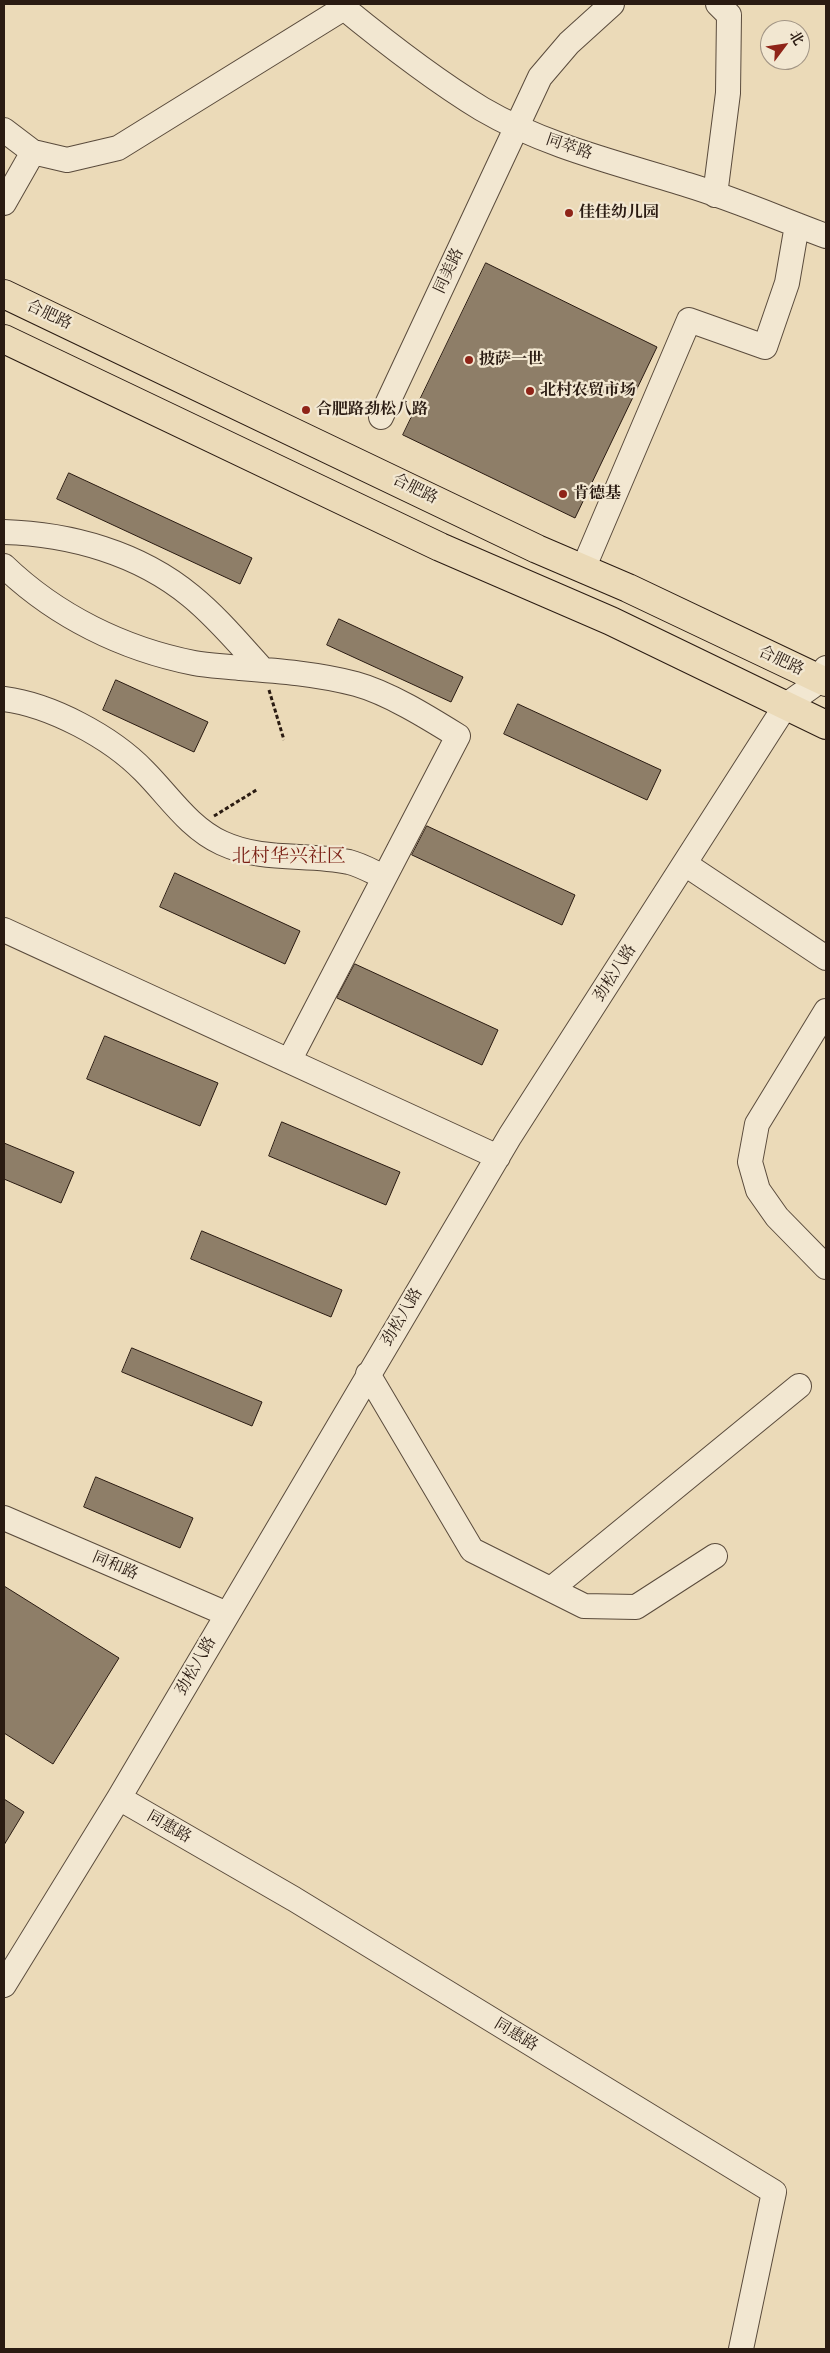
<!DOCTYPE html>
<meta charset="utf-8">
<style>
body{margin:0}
#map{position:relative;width:830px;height:2353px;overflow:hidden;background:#ebdab8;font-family:"EB Garamond","Noto Serif SC",serif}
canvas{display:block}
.frame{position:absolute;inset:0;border:5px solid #2a1b12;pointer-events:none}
.north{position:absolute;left:760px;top:20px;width:50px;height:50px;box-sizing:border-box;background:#f2e7d1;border:1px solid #a29585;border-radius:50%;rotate:59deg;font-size:14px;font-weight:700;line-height:20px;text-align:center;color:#2a1b12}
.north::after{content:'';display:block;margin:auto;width:18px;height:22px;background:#8f2418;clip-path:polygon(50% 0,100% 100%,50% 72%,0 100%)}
</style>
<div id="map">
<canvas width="830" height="2353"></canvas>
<div class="frame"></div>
<div class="north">北</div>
</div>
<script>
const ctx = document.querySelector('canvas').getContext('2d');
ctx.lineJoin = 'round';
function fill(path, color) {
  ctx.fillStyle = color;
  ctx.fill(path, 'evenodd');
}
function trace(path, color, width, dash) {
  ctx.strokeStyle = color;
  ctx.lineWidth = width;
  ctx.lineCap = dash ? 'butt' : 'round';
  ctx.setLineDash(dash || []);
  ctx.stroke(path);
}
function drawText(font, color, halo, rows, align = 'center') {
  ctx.font = font + ' "EB Garamond","Noto Serif SC",serif';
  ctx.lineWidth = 4.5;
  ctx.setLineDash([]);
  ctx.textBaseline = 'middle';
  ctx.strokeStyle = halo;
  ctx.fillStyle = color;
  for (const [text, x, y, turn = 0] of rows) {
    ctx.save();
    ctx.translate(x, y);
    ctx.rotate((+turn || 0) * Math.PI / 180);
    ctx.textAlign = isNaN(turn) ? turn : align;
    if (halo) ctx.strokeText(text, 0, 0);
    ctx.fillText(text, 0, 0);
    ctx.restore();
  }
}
const building = new Path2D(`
 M486 263 657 347 575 518 403 435Z
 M69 473 252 558 240 584 57 499Z
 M339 619 463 677 451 702 327 645Z
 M116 680 208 722 194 752 103 710Z
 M518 704 661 770 647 800 504 734Z
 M427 826 575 895 562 925 412 855Z
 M175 873 300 931 285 964 160 907Z
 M355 964 498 1030 482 1065 337 998Z
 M105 1036 218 1083 200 1126 87 1079Z
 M282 1122 400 1172 386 1205 269 1156Z
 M4 1143 74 1172 61 1203 4 1179Z
 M202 1231 342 1290 331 1317 191 1259Z
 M132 1348 262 1402 252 1426 122 1372Z
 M96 1477 193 1518 180 1548 84 1507Z
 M4 1586 119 1658 53 1764 4 1733Z
 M4 1799 24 1812 4 1845Z`);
fill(building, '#8e7e68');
trace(building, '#2a1b12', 1);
const minor = new Path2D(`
 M339 4C384 41 431 78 482 109 545 146 618 163 688 185 734 199 780 219 826 236
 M4 130 33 152 67 160 118 148 344 8
 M715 195 728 93 729 15 718 4
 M4 203 33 152
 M381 417 540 77 569 43 612 4
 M4 532C70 534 139 553 191 596 218 618 240 645 263 670
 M4 566C56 616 123 649 194 663 209 666 225 666 240 668 279 671 318 674 356 684 389 693 429 718 458 736L289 1061
 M583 569 689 320 765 347 787 283 797 225
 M4 699C51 705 111 737 144 771 169 796 189 828 222 843 263 862 307 853 349 862 361 865 373 872 384 877
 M685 864 826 958
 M4 930 498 1157
 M826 1011 757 1124 750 1162 758 1190 777 1217 826 1267
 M368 1374 472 1550 584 1606 636 1607 715 1556
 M4 1518 227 1614
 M551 1589 799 1386
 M119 1798 294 1899 774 2192 741 2349
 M4 1985 119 1798 510 1136 786 705 821 680 826 668`);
const major = new Path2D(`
 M4 294 537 549 628 588 826 682
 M4 339 440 547 611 621 826 725`);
trace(minor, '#5a4b3c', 26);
trace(major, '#2a1b12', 30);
trace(new Path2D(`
 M269 690 284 740
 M214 816 258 789`), '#2a1b12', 3, [4, 2.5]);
trace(minor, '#f2e7d1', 24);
trace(major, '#ebdab8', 28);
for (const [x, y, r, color] of [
 [569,213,5,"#8f2418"],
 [469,360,5,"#8f2418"],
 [530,391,5,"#8f2418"],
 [306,410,5,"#8f2418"],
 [563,494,5,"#8f2418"]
]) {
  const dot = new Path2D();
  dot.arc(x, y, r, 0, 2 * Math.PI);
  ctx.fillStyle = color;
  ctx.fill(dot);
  trace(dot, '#f2e7d1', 2);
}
drawText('16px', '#2a1b12', '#f2e7d1', [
 ["同萃路",569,147,19],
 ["同美路",449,271,-65],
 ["合肥路",49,315,25],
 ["合肥路",415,489,26],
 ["合肥路",781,661,25],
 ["劲松八路",615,973,-57],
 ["劲松八路",402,1317,-59],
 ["同和路",115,1566,23],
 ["劲松八路",196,1666,-60],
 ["同惠路",169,1827,30],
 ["同惠路",516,2035,31]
]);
drawText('bold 16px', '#2a1b12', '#f2e7d1', [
 ["佳佳幼儿园",579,213],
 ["披萨一世",479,360],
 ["北村农贸市场",540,391],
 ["合肥路劲松八路",316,410],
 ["肯德基",573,494]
], 'left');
drawText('19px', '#7a1f14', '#f2e7d1', [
 ["北村华兴社区",289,857]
]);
</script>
